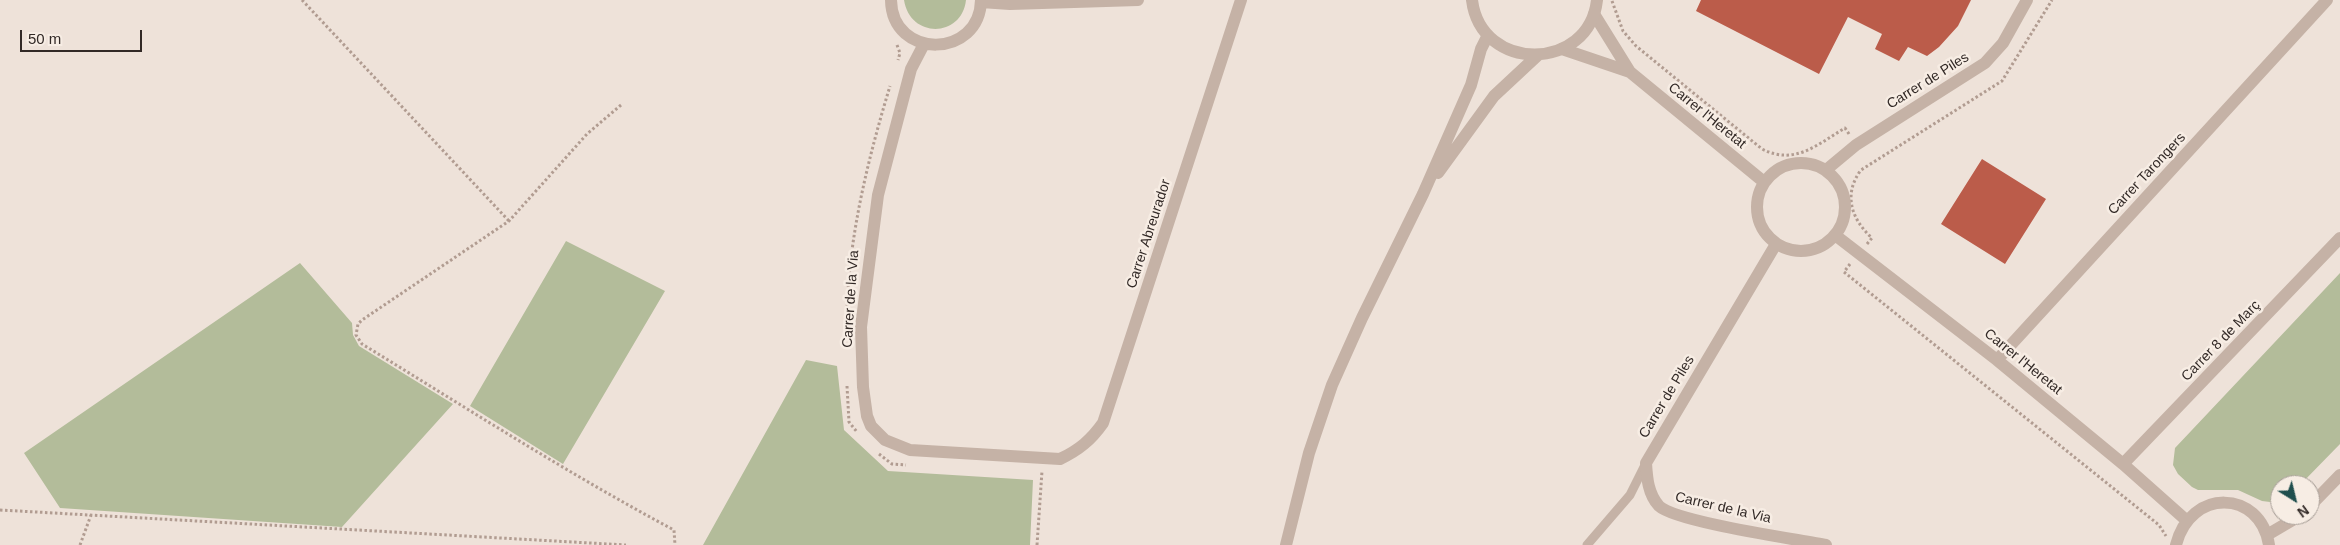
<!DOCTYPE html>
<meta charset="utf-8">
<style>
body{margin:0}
#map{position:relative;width:2340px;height:545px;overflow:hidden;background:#eee2d9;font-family:Helvetica,sans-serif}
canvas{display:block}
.north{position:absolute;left:2270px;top:475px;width:50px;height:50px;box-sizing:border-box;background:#f7ede4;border:1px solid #a89f98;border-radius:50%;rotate:144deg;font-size:14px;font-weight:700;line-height:20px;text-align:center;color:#322926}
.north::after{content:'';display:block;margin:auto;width:18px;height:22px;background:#204f4e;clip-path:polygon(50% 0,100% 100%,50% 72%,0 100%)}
.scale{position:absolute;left:20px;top:30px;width:122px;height:22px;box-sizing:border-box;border:2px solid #322926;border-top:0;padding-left:6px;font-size:15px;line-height:18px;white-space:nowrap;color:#322926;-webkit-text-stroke:4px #f7ede4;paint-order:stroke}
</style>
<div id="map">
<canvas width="2340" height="545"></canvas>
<div class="north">N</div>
<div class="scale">50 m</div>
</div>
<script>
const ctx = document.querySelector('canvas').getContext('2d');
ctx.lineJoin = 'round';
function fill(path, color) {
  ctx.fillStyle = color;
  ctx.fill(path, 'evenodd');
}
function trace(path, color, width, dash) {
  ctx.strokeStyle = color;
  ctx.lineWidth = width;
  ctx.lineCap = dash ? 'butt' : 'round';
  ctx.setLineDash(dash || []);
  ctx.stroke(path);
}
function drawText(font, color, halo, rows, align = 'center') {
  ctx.font = font + ' Helvetica,sans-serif';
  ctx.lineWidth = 5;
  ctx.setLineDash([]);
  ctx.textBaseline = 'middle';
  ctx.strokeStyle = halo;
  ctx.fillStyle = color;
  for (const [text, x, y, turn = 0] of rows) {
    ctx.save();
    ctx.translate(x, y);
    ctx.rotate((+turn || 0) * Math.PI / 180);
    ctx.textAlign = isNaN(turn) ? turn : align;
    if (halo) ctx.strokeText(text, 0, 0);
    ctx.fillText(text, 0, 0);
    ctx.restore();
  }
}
fill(new Path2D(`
 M904 0H966C962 38 910 39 904 0Z
 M566 241 665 291 563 464 470 406Z
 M300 263 352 323 353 335 359 346 453 404 342 527 60 508 24 453Z
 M2340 273V444L2300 485H2280L2278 503 2262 501 2238 490H2198L2192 487 2178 474 2173 465 2175 448Z
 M806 360 837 366 844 430 888 471 1033 480 1030 545H703Z`), '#b3bc9a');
fill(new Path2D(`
 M1701 0H1971L1958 26 1939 47 1927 56 1908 47 1899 61 1875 49 1882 34 1848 17 1819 74 1696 11Z
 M1982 159 2046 199 2005 264 1941 224Z`), '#bb5c4a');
trace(new Path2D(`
 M302 0 509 221
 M1612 1 1623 31 1636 46 1762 149C1795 166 1818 144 1845 128L1849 134
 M897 45 900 53 898 60
 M621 105 587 134 509 221 362 320 358 324 356 335 362 344C465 407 567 473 674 530L675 545
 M1867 244 1872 238C1851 219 1843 194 1861 170L2002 81 2052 0
 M1850 264 1844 272 2159 525 2166 536
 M847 312C849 235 868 159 890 86
 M847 386 849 422 857 432
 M879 454 892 464 906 465
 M0 510 626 545
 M80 545 91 515
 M1037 545 1042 471`), '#b19c91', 3, [2.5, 2.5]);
trace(new Path2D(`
 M1587 545 1630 495 1646 463`), '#c5b2a6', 9);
trace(new Path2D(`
 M891 0C892 60 980 59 981 0
 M981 2 1010 4 1138 0
 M1594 14 1630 72 1764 182
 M924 44 911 69 878 195 861 327 863 387 867 416 871 426 885 440 910 450 1060 459C1079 450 1091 440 1103 423L1241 0
 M1562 49 1630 72
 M1757 207a44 44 0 1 1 88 0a44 44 0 1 1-88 0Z
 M1826 170 1856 145 1985 63 2003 43 2027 0
 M1835 235 1997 360 2123 464 2186 520
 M1776 244 1646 463C1647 478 1648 494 1659 506 1676 522 1796 539 1826 545
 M1997 360 2327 0
 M2123 464 2340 238
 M2310 506 2340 475
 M2267 535 2301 515
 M2176 545C2190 488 2260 489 2269 545`), '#c5b2a6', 12);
trace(new Path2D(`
 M1472 0C1481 73 1589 72 1597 0
 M1438 173 1494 96 1538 55
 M1286 545 1309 453 1332 385 1362 318 1423 194 1471 85 1481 49 1488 35`), '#c5b2a6', 12);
drawText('14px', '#322926', '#f7ede4', [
 ["Carrer de Piles",1928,81,-32],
 ["Carrer l'Heretat",1707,116,39],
 ["Carrer Tarongers",2147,174,-47],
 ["Carrer Abreurador",1149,234,-72],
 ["Carrer de la Via",851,299,-86],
 ["Carrer 8 de Març",2221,341,-46],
 ["Carrer l'Heretat",2023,362,39],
 ["Carrer de Piles",1667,397,-59],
 ["Carrer de la Via",1723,508,13]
]);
</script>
